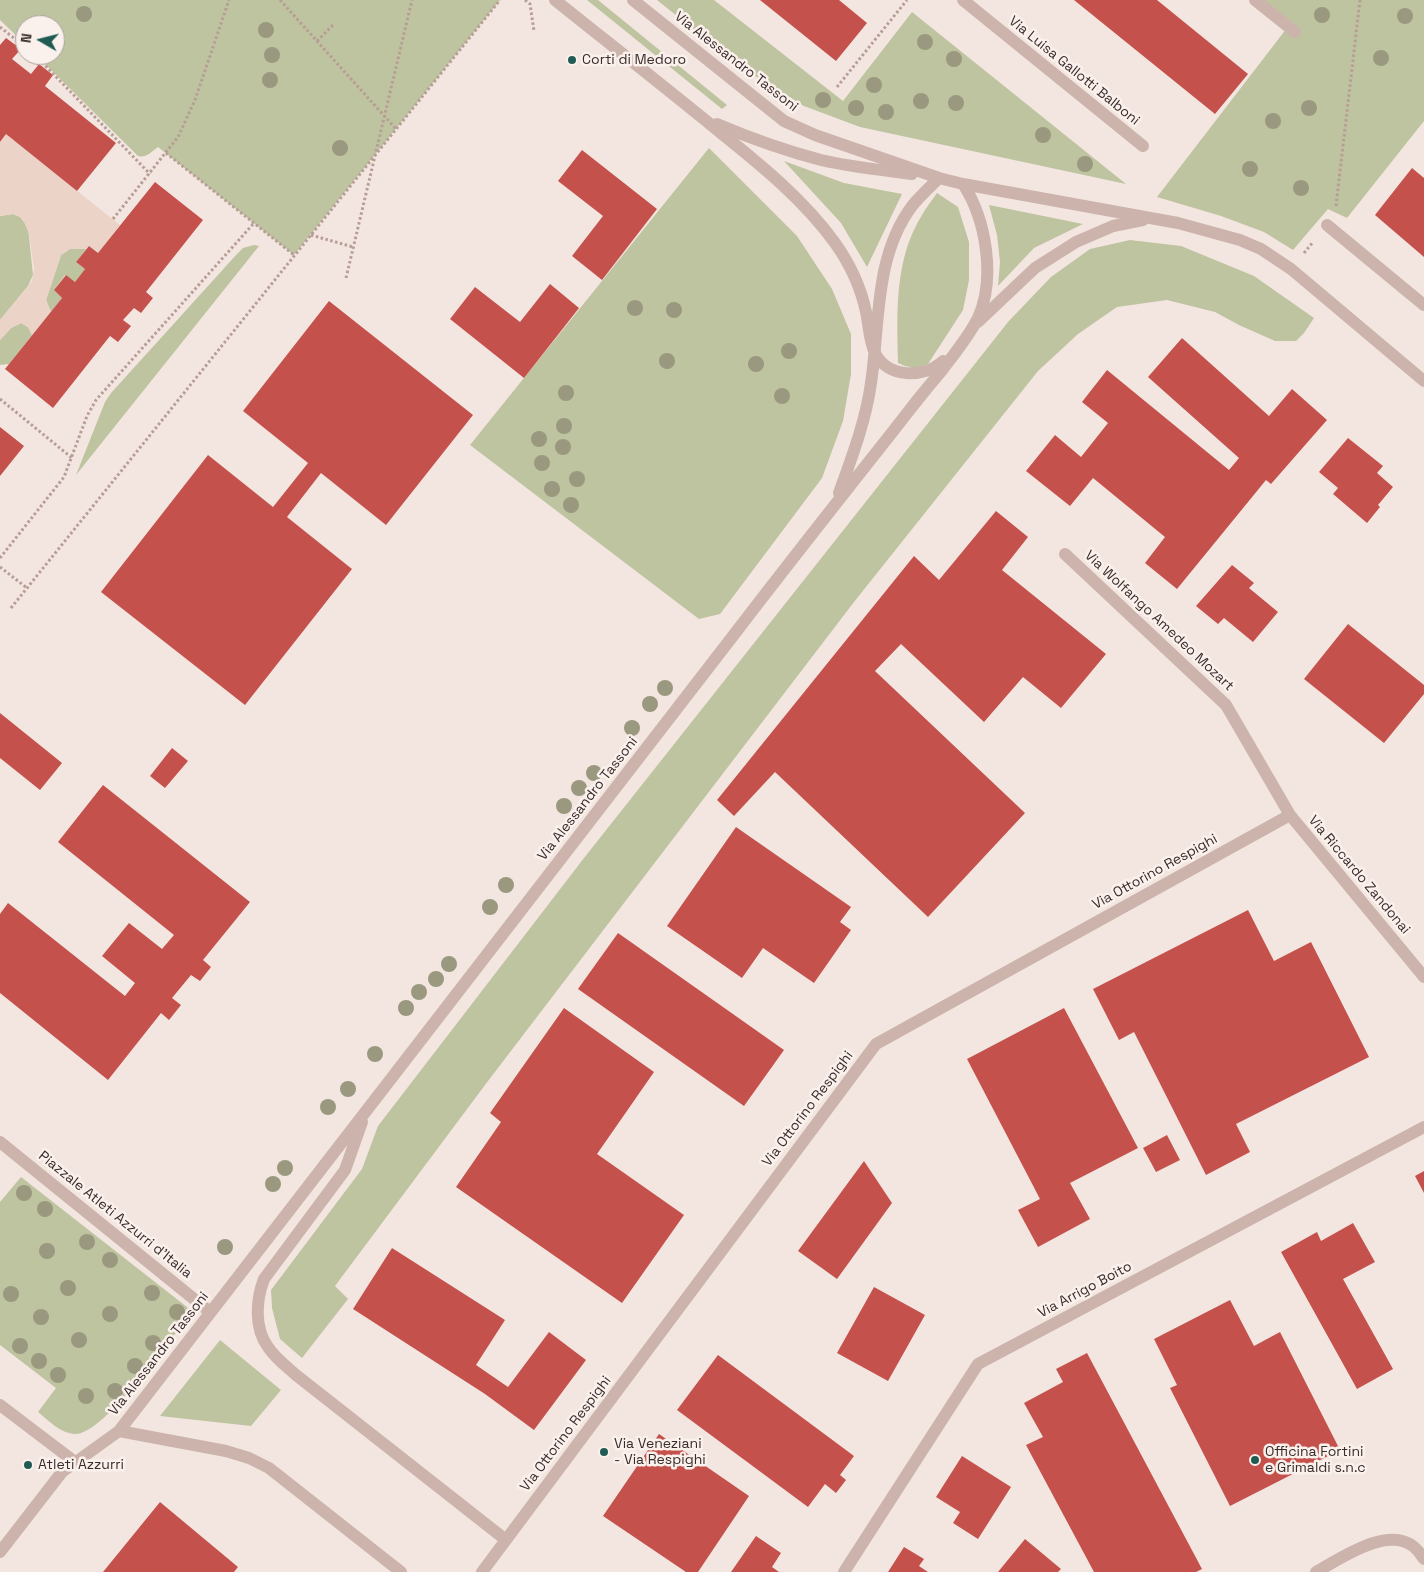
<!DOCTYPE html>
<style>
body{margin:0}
#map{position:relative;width:1424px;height:1572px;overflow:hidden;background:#f3e6e0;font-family:"Space Grotesk",sans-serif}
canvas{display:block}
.north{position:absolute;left:15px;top:15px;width:50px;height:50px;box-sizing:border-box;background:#faf1ed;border:1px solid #ada29f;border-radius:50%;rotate:278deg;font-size:14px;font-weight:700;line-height:20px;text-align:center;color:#3a2c2b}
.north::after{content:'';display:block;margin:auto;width:18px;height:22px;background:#205b53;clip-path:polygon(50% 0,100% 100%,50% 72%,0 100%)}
</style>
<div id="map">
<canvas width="1424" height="1572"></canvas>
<div class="north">N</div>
</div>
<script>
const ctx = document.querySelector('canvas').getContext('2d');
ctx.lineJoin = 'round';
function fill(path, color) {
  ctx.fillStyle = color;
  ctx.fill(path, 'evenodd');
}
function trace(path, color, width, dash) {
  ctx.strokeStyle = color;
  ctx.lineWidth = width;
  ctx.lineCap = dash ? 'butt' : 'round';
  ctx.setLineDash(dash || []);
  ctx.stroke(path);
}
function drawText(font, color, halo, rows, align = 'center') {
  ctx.font = font + ' "Space Grotesk",sans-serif';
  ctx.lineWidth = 5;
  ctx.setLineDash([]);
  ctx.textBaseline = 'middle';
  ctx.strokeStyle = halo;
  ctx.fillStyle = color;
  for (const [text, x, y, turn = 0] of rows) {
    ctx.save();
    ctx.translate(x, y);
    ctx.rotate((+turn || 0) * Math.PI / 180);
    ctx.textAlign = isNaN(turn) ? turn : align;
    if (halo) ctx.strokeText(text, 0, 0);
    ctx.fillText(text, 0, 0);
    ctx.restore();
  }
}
fill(new Path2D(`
 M0 0H500L294 255 158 147C151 152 147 158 138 156L36 55H55V25H25V44L0 20Z
 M587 0H598L727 105 722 109Z
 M657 0H714L843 101 912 12 1126 184 860 127 804 106 742 68Z
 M1260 0H1424V121L1347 218 1328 209 1293 250 1264 232 1221 216 1157 197 1290 24Z
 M709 148 797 236 832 289 851 334V374L843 421 822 478 720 614 699 619 470 445Z
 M784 161 844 183 902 194 867 267 841 223Z
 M937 193 958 207 969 242V280L963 310 928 364 916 368 905 366 898 363C897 313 894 260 922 215 926 208 932 200 937 193Z
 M989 205 1083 224 1034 248 998 286 1000 262 997 235Z
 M13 214 20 217 28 227 33 275 28 286 0 320V216Z
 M1130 240 1181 246 1254 276 1314 318 1304 333 1296 341H1275L1239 325 1215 312 1167 300 1117 307 1078 334 1038 371 854 602 488 1081 335 1286 348 1299 302 1358 280 1339 272 1308 271 1290 362 1169 378 1126 584 858 1008 322 1051 277 1090 249Z
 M254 245 259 246 76 475 105 402 111 393 237 254 243 248Z
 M70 249H86L76 262 85 269 75 282 65 275 54 290 62 298 51 312 46 300 61 255Z
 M21 323 28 327 32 335 9 364 0 365V340L11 328Z
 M21 1177 192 1311C174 1335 103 1437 74 1434 60 1433 48 1420 38 1412L56 1388 0 1345V1202Z
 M220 1340 281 1390 251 1426 160 1416Z`), '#bec3a0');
fill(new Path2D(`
 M6 134 120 225 98 253 89 246 86 249H70L61 255 46 300 51 312 32 335 28 327 21 323 11 328 0 340V320L28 286 32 281 34 269 29 234 24 222 20 217 13 214 0 216V142Z`), '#ebd4c7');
fill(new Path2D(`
 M760 0H839L867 23 836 61Z
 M1074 0H1157L1248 74 1215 114Z
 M6 38 21 49 12 59 31 74 39 64 53 75 45 86 116 143 77 191 6 134 0 142V45Z
 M582 150 657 209 602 280 572 256 603 216 558 181Z
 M1412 168 1424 178V257L1375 215Z
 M155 182 203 220 146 292 153 298 141 313 134 308 123 320 131 326 118 342 110 336 53 408 5 369 62 298 54 290 66 275 75 282 85 269 76 262 89 246 98 253Z
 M550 284 579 308 524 378 450 319 475 287 520 322Z
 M329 301 473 415 386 525 321 473 287 517 352 569 245 705 101 592 208 455 273 507 308 463 243 411Z
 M1182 338 1269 416 1292 389 1327 420 1271 484 1266 480 1177 589 1145 563 1165 537 1093 478 1070 506 1026 471 1055 435 1081 457 1108 423 1082 402 1107 370 1229 470 1239 458 1148 377Z
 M0 427 24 446 0 476Z
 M1348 438 1383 466 1377 473 1393 487 1378 505 1380 507 1367 523 1333 494 1338 488 1319 472Z
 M996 511 1028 537 1002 570 1106 654 1061 708 1023 677 984 722 901 644 875 671 1025 813 928 917 775 772 734 816 717 800 914 556 939 580Z
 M1232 565 1254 583 1249 588 1278 612 1253 642 1224 618 1218 624 1196 606Z
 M1348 624 1424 685V694L1384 743 1304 679Z
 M0 713 62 763 40 790 0 758Z
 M172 748 188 761 165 788 150 776Z
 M103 785 250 902 203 960 211 967 200 981 191 975 172 998 181 1005 169 1020 161 1013 108 1080 0 993V914L8 903 125 996 135 983 102 956 129 923 162 949 174 935 58 842Z
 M736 827 851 907 840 922 851 930 814 983 763 948 742 978 667 926Z
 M1248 910 1274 961 1311 942 1369 1057 1236 1124 1250 1152 1206 1175 1134 1032 1119 1040 1093 989Z
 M618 933 784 1050 744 1106 578 989Z
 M564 1008 654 1072 597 1154 684 1215 622 1303 456 1187 501 1122 490 1113Z
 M1064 1008 1138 1148 1070 1183 1090 1219 1038 1247 1018 1210 1040 1199 967 1059Z
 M1167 1135 1180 1160 1156 1172 1143 1148Z
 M864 1161 892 1203 837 1279 798 1251Z
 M1424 1171V1193L1415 1176Z
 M1353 1223 1375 1262 1343 1279 1393 1369 1357 1389 1281 1252 1317 1232 1321 1241Z
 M392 1248 505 1320 476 1365 508 1387 549 1332 586 1360 534 1430 485 1394 353 1309Z
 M874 1287 925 1315 888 1381 837 1353Z
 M1230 1300 1254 1346 1280 1332 1340 1450 1230 1506 1170 1388 1177 1385 1154 1339Z
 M1087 1353 1202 1569 1196 1572H1094L1026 1445 1043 1437 1024 1403 1063 1382 1056 1369Z
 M718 1355 854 1456 840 1475 846 1480 836 1493 825 1484 808 1507 677 1410Z
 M659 1434 749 1496 698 1572H686L603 1516Z
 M962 1456 1011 1487 978 1539 953 1523 960 1512 936 1497Z
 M160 1502 238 1567 234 1572H103Z
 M756 1536 781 1553 772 1567 779 1572H731Z
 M1025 1539 1061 1569 1058 1572H998Z
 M904 1547 924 1559 919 1566 928 1572H888Z`), '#c5514c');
trace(new Path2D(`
 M280 0 396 129
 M525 0 530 4 534 31
 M0 27 25 47
 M317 41 333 25
 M35 55 150 174
 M837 87 907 0
 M166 153 294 255
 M1336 206 1360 0
 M113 219 178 137 195 100 229 0
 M311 235 353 247
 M1304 253 1313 242
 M346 278 412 0
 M0 399 72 458
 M0 558 64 477 87 416 96 400 254 223
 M0 567 27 588
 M11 608 500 0`), '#b79d96', 3, [2.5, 2.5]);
trace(new Path2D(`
 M555 0C610 44 666 88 721 133 761 165 805 201 835 243 850 264 861 288 866 312 869 325 869 341 875 353 887 378 924 379 943 361
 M633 0 784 121 815 135 939 178 963 184 1178 223 1240 240 1261 249 1291 269 1424 381
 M963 0 1143 146
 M1255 0 1295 32
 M717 124C750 138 786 151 821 160 851 167 882 170 912 174
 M1327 225 1424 305
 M978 322 1035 268 1076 242 1113 226 1143 220
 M839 493C852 457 866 420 871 383 880 323 874 257 912 206 920 196 930 187 939 178
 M1065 554 1226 705 1290 815 1424 977
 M362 1122 345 1170 264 1279C256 1300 254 1328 268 1347 275 1358 286 1366 296 1375L506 1540
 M0 1142 210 1312
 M0 1405 75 1462
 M119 1431 226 1451 249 1458 269 1468 401 1572
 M0 1552 62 1472 119 1431C324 1164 530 898 736 632 788 564 841 497 894 430 910 409 926 389 943 369 955 353 969 336 978 318 996 278 986 219 963 184
 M482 1572 876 1044 1290 815
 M844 1572 978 1364 1424 1127
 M1316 1572C1340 1559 1388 1525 1414 1547 1418 1550 1421 1555 1424 1559`), '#ccb4ac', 12);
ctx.fillStyle = '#9a987e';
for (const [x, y] of [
 [84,14],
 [1322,15],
 [1405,16],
 [266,30],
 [925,42],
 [272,55],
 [1381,58],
 [954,59],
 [270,80],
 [874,85],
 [823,100],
 [921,101],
 [956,103],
 [856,108],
 [1309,108],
 [886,112],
 [1273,121],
 [1043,135],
 [340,148],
 [1085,164],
 [1250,169],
 [1301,188],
 [635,308],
 [674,310],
 [789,351],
 [667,361],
 [756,364],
 [566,393],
 [782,396],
 [564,426],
 [539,439],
 [563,447],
 [542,463],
 [577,479],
 [552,489],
 [571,505],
 [665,688],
 [650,704],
 [632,728],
 [594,773],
 [579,788],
 [564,806],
 [506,885],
 [490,907],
 [449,964],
 [436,979],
 [419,992],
 [406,1008],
 [375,1054],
 [348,1089],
 [328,1107],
 [285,1168],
 [273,1184],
 [24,1193],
 [45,1209],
 [87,1242],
 [225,1247],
 [47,1251],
 [110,1260],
 [68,1288],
 [152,1293],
 [11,1294],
 [177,1312],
 [110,1314],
 [41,1317],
 [79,1340],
 [153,1343],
 [20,1346],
 [39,1361],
 [135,1366],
 [58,1375],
 [115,1391],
 [86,1396]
]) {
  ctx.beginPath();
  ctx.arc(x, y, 8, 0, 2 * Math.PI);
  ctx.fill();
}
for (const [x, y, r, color] of [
 [572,60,5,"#205b53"],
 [604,1452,5,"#205b53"],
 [1255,1460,5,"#205b53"],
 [28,1465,5,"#205b53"]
]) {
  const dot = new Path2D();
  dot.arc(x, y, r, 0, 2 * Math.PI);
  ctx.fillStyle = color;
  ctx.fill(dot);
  trace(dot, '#faf1ed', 2);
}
drawText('14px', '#3a2c2b', '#faf1ed', [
 ["Corti di Medoro",582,60],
 ["Via Veneziani",614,1444],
 ["- Via Respighi",614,1460],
 ["Officina Fortini",1265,1452],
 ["e Grimaldi s.n.c",1265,1468],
 ["Atleti Azzurri",38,1465]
], 'left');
drawText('14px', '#3a2c2b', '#faf1ed', [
 ["Via Alessandro Tassoni",736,62,38],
 ["Via Luisa Gallotti Balboni",1074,71,39],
 ["Via Wolfango Amedeo Mozart",1159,621,43],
 ["Via Alessandro Tassoni",588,799,-52],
 ["Via Ottorino Respighi",1155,872,-29],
 ["Via Riccardo Zandonai",1359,875,50],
 ["Via Ottorino Respighi",808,1109,-53],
 ["Piazzale Atleti Azzurri d'Italia",115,1215,39],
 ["Via Arrigo Boito",1085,1290,-28],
 ["Via Alessandro Tassoni",159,1354,-52],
 ["Via Ottorino Respighi",566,1434,-53]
]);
</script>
